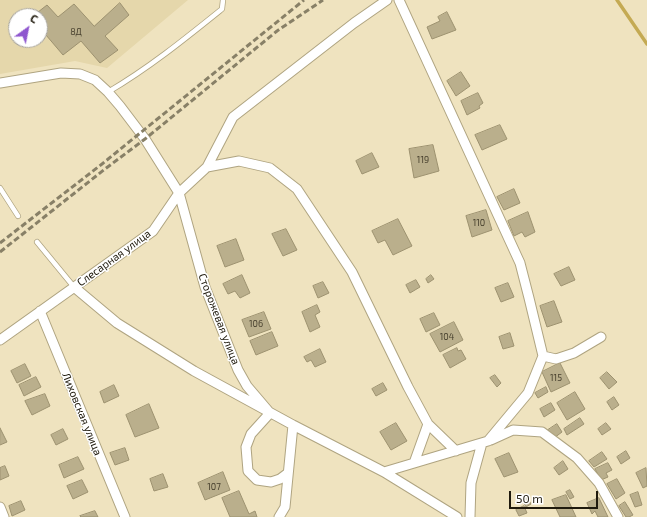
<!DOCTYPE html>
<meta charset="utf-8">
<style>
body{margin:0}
#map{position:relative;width:647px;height:517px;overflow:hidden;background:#efe3bf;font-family:"Exo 2",sans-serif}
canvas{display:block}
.north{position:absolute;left:8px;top:8px;width:40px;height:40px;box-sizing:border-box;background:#fff;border:1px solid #a5a39e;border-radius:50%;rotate:33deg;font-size:11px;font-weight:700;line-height:16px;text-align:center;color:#1f1a0d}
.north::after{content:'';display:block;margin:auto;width:14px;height:18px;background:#8f57cf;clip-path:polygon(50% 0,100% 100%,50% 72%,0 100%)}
.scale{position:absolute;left:509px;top:491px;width:89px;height:18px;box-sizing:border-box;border:2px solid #1f1a0d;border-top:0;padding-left:5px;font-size:12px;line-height:14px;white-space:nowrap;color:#1f1a0d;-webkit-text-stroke:3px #fff;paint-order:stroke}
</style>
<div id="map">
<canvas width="647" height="517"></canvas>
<div class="north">С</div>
<div class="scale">50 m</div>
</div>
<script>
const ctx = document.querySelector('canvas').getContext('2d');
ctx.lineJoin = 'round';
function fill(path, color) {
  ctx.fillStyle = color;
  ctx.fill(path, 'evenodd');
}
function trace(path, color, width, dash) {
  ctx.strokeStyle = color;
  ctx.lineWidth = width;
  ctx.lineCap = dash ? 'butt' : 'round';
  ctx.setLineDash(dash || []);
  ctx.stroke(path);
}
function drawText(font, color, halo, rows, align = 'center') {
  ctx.font = font + ' "Exo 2",sans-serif';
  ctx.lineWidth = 3;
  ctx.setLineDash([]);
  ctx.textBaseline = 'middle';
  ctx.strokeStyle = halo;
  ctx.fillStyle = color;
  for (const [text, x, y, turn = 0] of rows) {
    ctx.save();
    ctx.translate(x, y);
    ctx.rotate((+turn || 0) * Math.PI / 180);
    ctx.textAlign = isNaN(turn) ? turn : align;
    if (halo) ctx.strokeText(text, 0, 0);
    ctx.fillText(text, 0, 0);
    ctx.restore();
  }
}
fill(new Path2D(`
 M0 0H188L107 68 75 61 0 74ZM16 16H40V40H16Z`), '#e5d7ab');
trace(new Path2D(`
 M617 0 647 44`), '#c4aa53', 3.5);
const building = new Path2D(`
 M120 3 129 15 105 36 118 50 100 63 81 41 63 55 40 28V16H33L47 5 58 17 74 4 94 26Z
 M447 12 456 30 432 39 427 27 440 21 438 17Z
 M461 72 470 86 456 96 447 81Z
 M478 93 483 103 479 106 480 108 467 115 461 101Z
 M500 125 507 139 482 150 475 135Z
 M433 145 439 171 414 178 409 149Z
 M372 153 379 167 362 174 356 161Z
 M514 189 520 203 504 210 497 197Z
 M486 210 492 230 472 237 466 216Z
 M528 212 535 232 525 237 522 232 514 236 508 221Z
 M398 219 412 246 393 255 385 240 378 243 372 231Z
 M286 229 297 250 283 256 272 234Z
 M236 239 244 260 225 267 217 246Z
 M569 267 575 280 561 286 554 274Z
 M242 275 250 293 240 298 235 291 228 294 223 284Z
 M431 275 434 279 428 283 426 279Z
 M416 280 420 287 410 293 406 285Z
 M323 282 329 293 318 298 313 286Z
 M508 283 514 297 501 302 495 288Z
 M554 301 562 322 547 327 540 306Z
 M317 305 320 312 315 315 320 327 310 332 302 312Z
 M264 312 271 329 249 337 242 320Z
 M434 313 440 325 426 332 420 319Z
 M454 322 463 340 440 352 430 334Z
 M272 332 278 346 256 355 250 341Z
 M510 333 514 346 503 349 499 337Z
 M457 348 458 351 461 350 466 359 450 368 443 355Z
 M320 349 326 362 315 367 311 360 307 362 304 357Z
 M560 363 570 383 551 392 542 372Z
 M25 364 31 376 17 383 11 371Z
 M607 372 617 382 609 389 600 378Z
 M495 375 501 383 497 387 490 378Z
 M36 377 41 387 24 396 19 385Z
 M383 383 387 390 376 396 372 389Z
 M114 385 119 396 104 403 100 392Z
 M546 387 548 392 538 398 535 393Z
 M575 392 585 409 567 420 557 403Z
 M45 394 50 406 32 415 25 401Z
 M614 397 619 405 612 410 607 402Z
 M551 403 555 410 544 417 540 409Z
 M149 404 159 428 135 437 126 415Z
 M580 418 584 424 567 435 564 429Z
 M396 423 407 441 391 450 380 432Z
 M606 423 611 429 602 435 598 429Z
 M557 424 562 432 554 438 548 430Z
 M0 428 7 442 0 445Z
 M63 429 68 439 56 445 51 435Z
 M125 448 129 460 115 465 110 453Z
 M626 451 630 458 621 464 617 457Z
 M602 452 607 459 594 467 589 461Z
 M509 453 518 472 504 477 495 459Z
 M78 457 84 469 64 478 59 465Z
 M563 461 568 469 559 475 554 468Z
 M608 463 612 470 606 473 608 477 601 480 595 469Z
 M5 466 9 476 0 480V468Z
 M646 468 647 486 643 488 636 473Z
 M223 472 230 490 205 500 198 483Z
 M163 474 168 487 154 491 150 479Z
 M617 479 625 493 616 499 607 484Z
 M82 480 88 492 73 499 67 486Z
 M570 490 574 497 570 499 566 492Z
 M239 491 249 514 255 511 257 517H230L222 498Z
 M638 492 642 505 635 507 630 495Z
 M566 495 576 517H560L552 500Z
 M527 497 531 504 526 507 522 499Z
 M599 498 608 517H598L595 511 592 514 587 503Z
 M21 501 25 510 12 516 9 506Z
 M625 502 633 515 629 517H626L619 506Z
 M524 506 527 513 519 516 516 510Z
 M95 511 98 517H81L80 516Z`);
fill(building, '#baaf8c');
trace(building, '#9d9270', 1);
const lane = new Path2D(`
 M108 92C149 68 186 38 222 9L223 0
 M0 188 18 216
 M37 242 74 287`);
const street = new Path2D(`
 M0 83 61 73 80 74 95 80 108 92 120 106 145 139 179 193 205 287 238 370 247 386 270 413 251 434 246 447 248 471 257 480 271 482 280 479 288 473
 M207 167 239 161 270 168 297 189 352 272 408 387 428 424 456 451
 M74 287 117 323 194 371 293 425 384 472 457 517
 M40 311 125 517
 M0 340 153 231 179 193 207 167 233 117 354 23 387 0
 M543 356 556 359 574 353 601 337
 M491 440 513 430 542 432 577 458 599 483 618 517
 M414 463 428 424
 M384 472 488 441 528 393 543 356 529 298 520 263 399 0
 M0 507 4 517
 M279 517 285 507 293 425
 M470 517 471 483 482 443`);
trace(lane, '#afa481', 6);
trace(street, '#afa481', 11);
trace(lane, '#fff', 4.5);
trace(street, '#fff', 9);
trace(new Path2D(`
 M0 243 102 164 304 0
 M0 252 105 169 145 139 277 31 323 0`), '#888067', 3, [6, 3]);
drawText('9px', '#463f2d', null, [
 ["8Д",76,32],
 ["119",423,160],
 ["110",479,223],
 ["106",256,324],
 ["104",447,337],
 ["115",556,378],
 ["107",214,487]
]);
drawText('11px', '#1f1a0d', '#fff', [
 ["Слесарная улица",114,258,-36],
 ["Сторожевая улица",219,319,69],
 ["Лиховская улица",82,414,68]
]);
</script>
